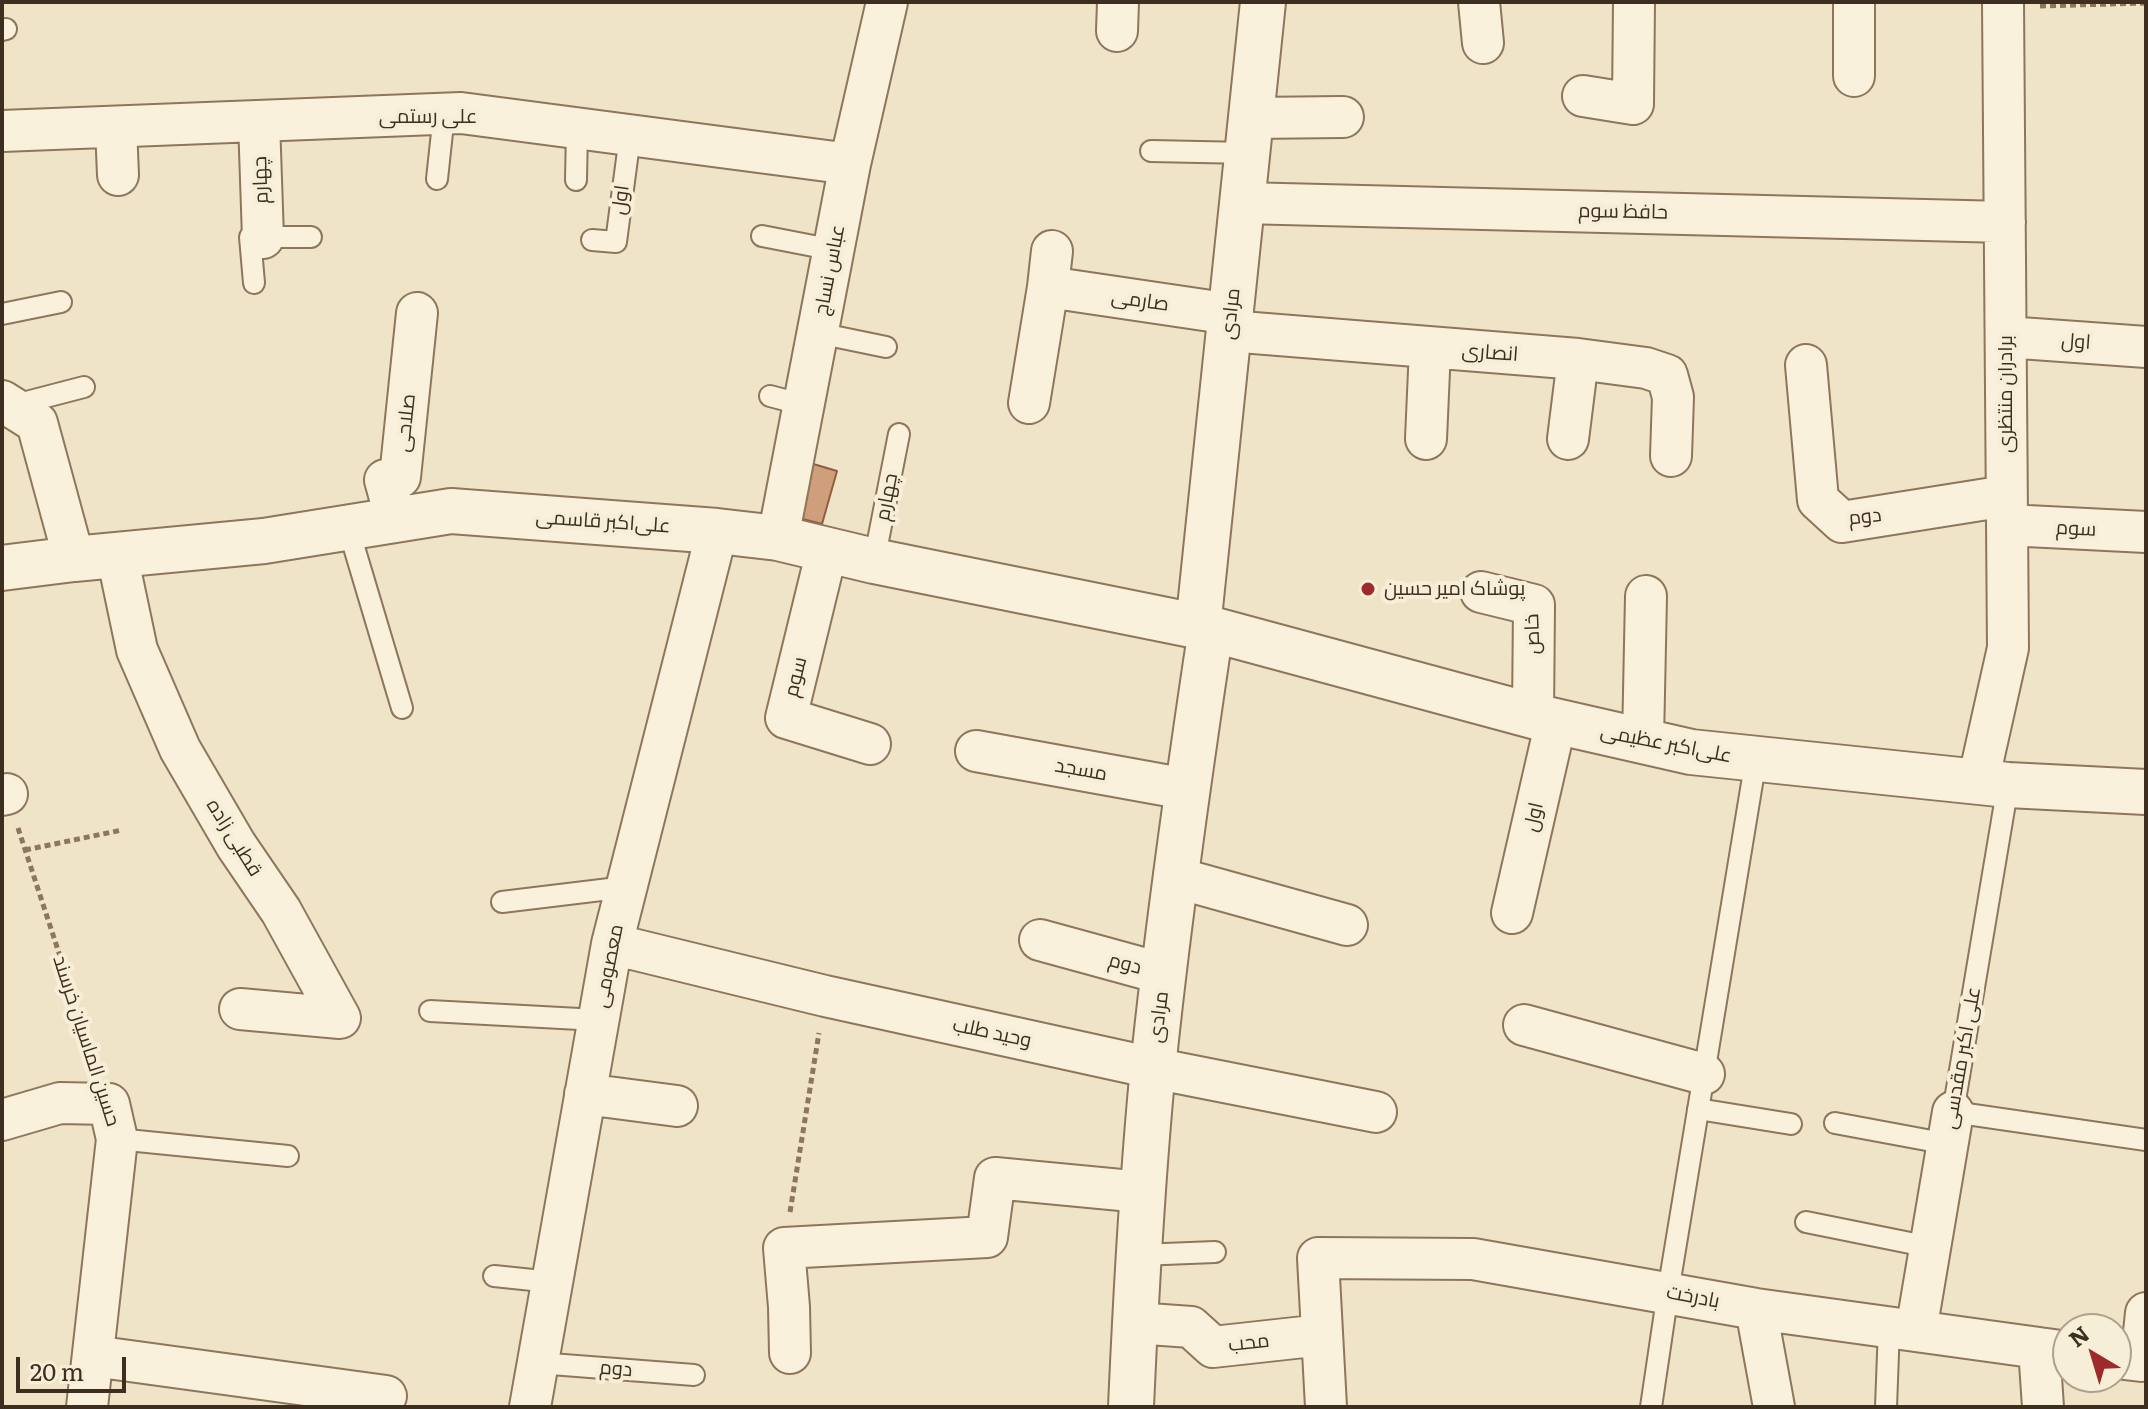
<!DOCTYPE html>
<meta charset="utf-8">
<style>
body{margin:0}
#map{position:relative;width:2148px;height:1409px;overflow:hidden;background:#f0e4c8;font-family:Literata,serif}
canvas{display:block}
.frame{position:absolute;inset:0;border:4px solid #3d2e20;pointer-events:none}
.north{position:absolute;left:2052px;top:1313px;width:80px;height:80px;box-sizing:border-box;background:#f7eed8;border:2px solid #ada18e;border-radius:50%;rotate:322deg;font-size:22px;font-weight:700;line-height:32px;text-align:center;color:#3d2e20}
.north::after{content:'';display:block;margin:auto;width:28px;height:36px;background:#9e2a2b;clip-path:polygon(50% 0,100% 100%,50% 72%,0 100%)}
.scale{position:absolute;left:16px;top:1357px;width:110px;height:36px;box-sizing:border-box;border:4px solid #3d2e20;border-top:0;padding-left:10px;font-size:24px;line-height:28px;white-space:nowrap;color:#3d2e20;-webkit-text-stroke:6px #f7eed8;paint-order:stroke}
</style>
<div id="map">
<canvas width="2148" height="1409"></canvas>
<div class="frame"></div>
<div class="north">N</div>
<div class="scale">20 m</div>
</div>
<script>
const ctx = document.querySelector('canvas').getContext('2d');
ctx.lineJoin = 'round';
function fill(path, color) {
  ctx.fillStyle = color;
  ctx.fill(path, 'evenodd');
}
function trace(path, color, width, dash) {
  ctx.strokeStyle = color;
  ctx.lineWidth = width;
  ctx.lineCap = dash ? 'butt' : 'round';
  ctx.setLineDash(dash || []);
  ctx.stroke(path);
}
function drawText(font, color, halo, rows, align = 'center') {
  ctx.font = font + ' Literata,Cairo,serif';
  ctx.lineWidth = 8;
  ctx.setLineDash([]);
  ctx.textBaseline = 'middle';
  ctx.strokeStyle = halo;
  ctx.fillStyle = color;
  for (const [text, x, y, turn = 0] of rows) {
    ctx.save();
    ctx.translate(x, y);
    ctx.rotate((+turn || 0) * Math.PI / 180);
    ctx.textAlign = isNaN(turn) ? turn : align;
    if (halo) ctx.strokeText(text, 0, 0);
    ctx.fillText(text, 0, 0);
    ctx.restore();
  }
}
const building = new Path2D(`
 M810 463 837 471 822 524 795 517Z`);
fill(building, '#cf9f7d');
trace(building, '#8d5f41', 2);
const service = new Path2D(`
 M2 30 6 29
 M1151 151 1248 153
 M437 179 444 114
 M576 180 577 129
 M762 236 834 250
 M592 240 616 242 630 136
 M254 283 250 237H311
 M2 314 61 302
 M818 333 886 347
 M770 396 804 405
 M11 406 84 387
 M348 527 402 708
 M874 561 899 434
 M2008 785 1953 1112 2146 1140
 M502 902 626 887
 M430 1011 598 1020
 M1698 1109 1791 1124
 M1835 1123 1948 1144
 M117 1139 288 1156
 M1806 1222 1930 1247
 M1139 1255 1215 1252
 M494 1276 552 1282
 M538 1363 694 1375
 M1651 1407 1668 1292 1756 759
 M1886 1407 1889 1327`);
const minor = new Path2D(`
 M1479 2 1483 43
 M1117 31 1118 2
 M1854 76V2
 M1583 96 1633 104 1634 2
 M1251 118 1343 117
 M259 121 263 238
 M116 127 118 175
 M2 131 461 113 850 164
 M1242 203 2005 222
 M1048 287 1231 314
 M1229 331 1578 359 1646 368 1667 375 1673 397 1671 456
 M2006 337 2146 347
 M1806 365 1818 500 1842 522 2006 496
 M2 401 37 423 74 559
 M1029 403 1048 287 1052 251
 M1426 439 1430 348
 M1568 439 1578 359
 M396 520 385 480 400 477 417 313
 M2007 525 2146 532
 M778 538 850 164 887 2
 M827 550 786 718 870 744
 M117 555 137 650 180 749 236 845 281 911 340 1018 240 1009
 M1481 592 1534 605 1533 716
 M1643 741 1646 596
 M976 751 1186 789
 M1978 782 2008 648 2003 2
 M2 795 7 794
 M1174 877 1347 925
 M1512 913 1556 721
 M1040 940 1164 974
 M612 944 825 996 1153 1068 1376 1112
 M1524 1025 1704 1074
 M585 1094 677 1106
 M2 1120 60 1103 109 1104 117 1139 87 1407
 M1756 1309 1774 1407
 M1135 1323 1191 1327 1213 1347 1322 1335
 M1916 1331 1953 1112
 M2039 1348 2043 1407
 M790 1353 789 1307 784 1248 987 1237 995 1178 1142 1192
 M93 1356 386 1396
 M2116 1358 2141 1361 2146 1313
 M530 1407 612 944 717 531
 M1326 1407 1318 1258 1473 1259 1756 1309 2068 1352`);
const tertiary = new Path2D(`
 M2 568 74 559 264 541 451 511 717 531 778 538 874 561 1211 629 1533 716 1691 752 2008 785 2146 792
 M1198 627 1263 2
 M1131 1407C1136 1294 1142 1181 1153 1068 1168 921 1189 775 1211 629`);
trace(service, '#8d765c', 24);
trace(minor, '#8d765c', 44);
trace(tertiary, '#8d765c', 48);
trace(new Path2D(`
 M2040 6 2146 3
 M18 828 96 1066
 M25 850 122 830
 M790 1212 819 1033`), '#8d765c', 5, [6, 4]);
trace(service, '#faf1dc', 20);
trace(minor, '#faf1dc', 40);
trace(tertiary, '#faf1dc', 44);
for (const [x, y, r, color] of [
 [1368,589,8,"#9e2a2b"]
]) {
  const dot = new Path2D();
  dot.arc(x, y, r, 0, 2 * Math.PI);
  ctx.fillStyle = color;
  ctx.fill(dot);
  trace(dot, '#f7eed8', 3);
}
drawText('20px', '#3d2e20', '#f7eed8', [
 ["علی رستمی",428,117],
 ["چهارم",261,180,-92],
 ["اول",621,200,-82],
 ["حافظ سوم",1623,212,1],
 ["عباس نساج",830,270,-79],
 ["صارمی",1140,301,8],
 ["مرادی",1231,314,-84],
 ["اول",2076,342,4],
 ["انصاری",1490,353,4],
 ["برادران منتظری",2006,394,-90],
 ["صلاحی",406,423,-84],
 ["چهارم",887,497,-79],
 ["دوم",1865,517,-6],
 ["علی‌اکبر قاسمی",603,522,4],
 ["سوم",2076,529,3],
 ["خاص",1533,634,-92],
 ["سوم",796,677,-76],
 ["علی‌اکبر عظیمی",1666,744,11],
 ["مسجد",1081,770,10],
 ["اول",1534,817,-77],
 ["قطبی زاده",234,838,58],
 ["دوم",1125,964,15],
 ["معصومی",609,966,-79],
 ["مرادی",1159,1017,-83],
 ["وحید طلب",992,1033,12],
 ["حسین الماسیان خرسند",86,1041,72],
 ["علی اکبر مقدسی",1962,1058,-80],
 ["بادرخت",1693,1297,11],
 ["محب",1249,1343,-6],
 ["دوم",616,1369,5]
]);
drawText('20px', '#3d2e20', '#f7eed8', [
 ["پوشاک امیر حسین",1384,589]
], 'left');
</script>
